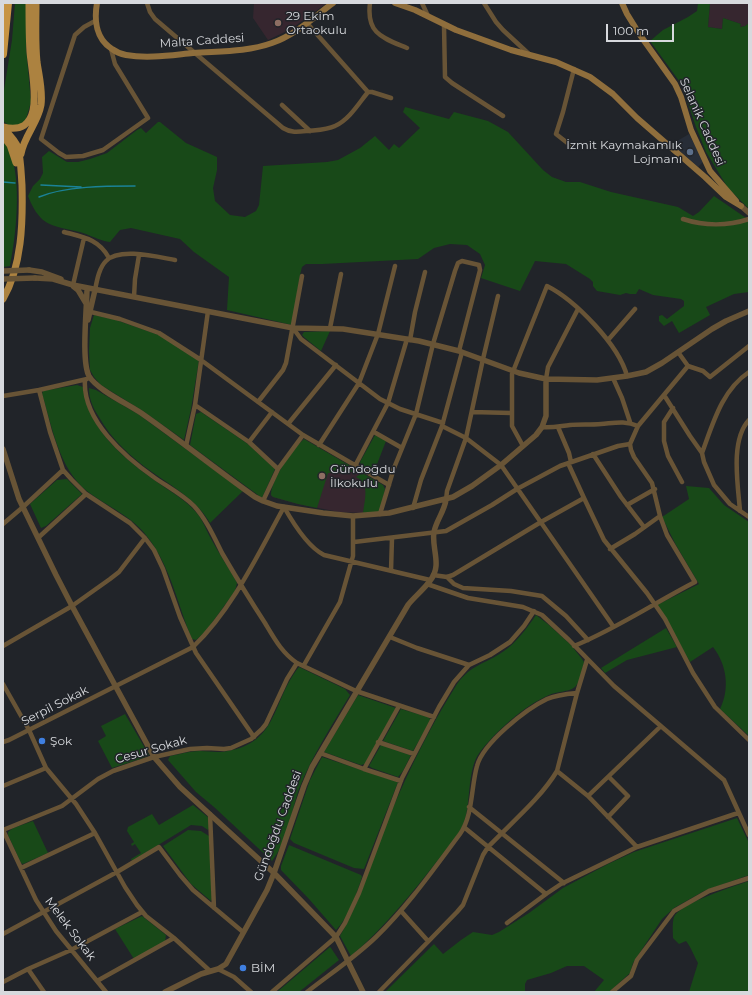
<!DOCTYPE html>
<meta charset="utf-8">
<style>
body{margin:0}
#map{position:relative;width:752px;height:995px;overflow:hidden;background:#212429;font-family:Montserrat,sans-serif}
canvas{display:block}
.frame{position:absolute;inset:0;border:4px solid #d7d9dd;pointer-events:none}
.scale{position:absolute;left:606px;top:24px;width:68px;height:18px;box-sizing:border-box;border:2px solid #d7d9dd;border-top:0;padding-left:5px;font-size:12px;line-height:14px;white-space:nowrap;color:#d7d9dd;-webkit-text-stroke:3px #212429;paint-order:stroke}
</style>
<div id="map">
<canvas width="752" height="995"></canvas>
<div class="frame"></div>
<div class="scale">100 m</div>
</div>
<script>
const ctx = document.querySelector('canvas').getContext('2d');
ctx.lineJoin = 'round';
function fill(path, color) {
  ctx.fillStyle = color;
  ctx.fill(path, 'evenodd');
}
function trace(path, color, width, dash) {
  ctx.strokeStyle = color;
  ctx.lineWidth = width;
  ctx.lineCap = dash ? 'butt' : 'round';
  ctx.setLineDash(dash || []);
  ctx.stroke(path);
}
function drawText(font, color, halo, rows, align = 'center') {
  ctx.font = font + ' Montserrat,sans-serif';
  ctx.lineWidth = 3;
  ctx.setLineDash([]);
  ctx.textBaseline = 'middle';
  ctx.strokeStyle = halo;
  ctx.fillStyle = color;
  for (const [text, x, y, turn = 0] of rows) {
    ctx.save();
    ctx.translate(x, y);
    ctx.rotate((+turn || 0) * Math.PI / 180);
    ctx.textAlign = isNaN(turn) ? turn : align;
    if (halo) ctx.strokeText(text, 0, 0);
    ctx.fillText(text, 0, 0);
    ctx.restore();
  }
}
fill(new Path2D(`
 M689 134 704 161 698 167 672 144Z`), '#272d37');
fill(new Path2D(`
 M254 3H327L291 29 268 40 253 18Z
 M710 3H749V23L745 26 740 27 741 24 723 18 722 29 708 27Z
 M304 439 383 485 363 513 339 512 298 504 273 497 271 495 302 440Z`), '#36262f');
fill(new Path2D(`
 M15 3H26V47L31 102 26 119 21 125H8L3 121V96L12 40Z
 M698 3H710L708 27 722 29 723 18 741 24 740 27 745 26 749 23V209L728 188 706 152 696 127 682 85 650 41 663 30 688 17 697 11Z
 M405 107 449 119 454 112 488 121 508 132 543 170 552 177 566 182H580L611 192 678 207 693 216 699 212 714 196 749 220V292L734 294 706 307 710 315 679 333 672 321 664 326 659 321V316L662 315 667 319 684 306V301L681 299 653 295 639 289 636 294H630L626 293 620 295 597 291 593 286V282L590 279 566 264 535 261 520 291 481 278 485 265 480 254 467 245 450 244 434 248 418 259 322 264H306L302 267 300 275 292 325 227 310 229 277 194 252 180 239 131 228 120 230 110 242C101 241 94 237 86 234 73 229 54 229 43 220 36 214 31 204 28 196L33 186 40 179 43 173 42 157 49 151 67 162H78L90 159 107 153 137 130 141 128 146 133 158 122H160L186 143 217 157V170L213 188 215 201 230 215 245 217 256 211 259 205 263 166 327 162 338 160 360 148 375 136 389 150 394 144 399 148 420 128 403 112Z
 M3 141C25 165 16 237 10 266L3 267Z
 M94 315 113 319 159 335 199 360 191 409 184 440 143 411 101 385 94 377 90 370 89 351 90 328Z
 M330 331 321 351 305 338 302 335 304 332Z
 M77 385 83 387C88 429 124 459 157 482 169 491 183 498 193 509 202 517 205 528 210 537 218 552 227 565 235 579L237 583 235 591 206 631 196 640 192 639C178 606 171 568 149 539 134 517 108 507 87 491 59 469 52 426 42 394L43 391 48 390Z
 M89 388 96 390 138 414 243 491 210 523C197 500 173 487 152 472 132 458 111 439 99 417 93 408 89 399 89 388Z
 M201 412 248 444 275 469 262 498 190 445 196 414Z
 M375 435 386 441 374 472 362 466 360 462Z
 M304 439 354 468 352 472 328 473 317 508 298 504 273 497 271 495C271 480 293 448 304 439Z
 M362 473 383 485 385 489 380 512 363 513C364 504 368 490 363 483 362 480 358 478 356 477Z
 M67 479 82 494 46 526 41 528 30 504 57 480Z
 M686 486 709 488 724 505 749 522V736L720 709C730 689 727 665 713 647L690 662 657 605 699 584 676 545 662 517 689 499Z
 M536 615 549 625 571 645 582 659 584 662C582 670 581 681 575 687 567 693 557 691 549 695 524 706 496 731 480 752 467 768 471 803 464 823 458 837 447 848 438 860 411 894 384 928 351 956L340 936C363 897 374 852 392 810 410 768 430 727 454 689 468 665 484 665 504 651 517 642 527 628 536 615Z
 M666 628 677 647 627 660 605 673 601 668Z
 M299 667 345 689 350 695C332 725 312 756 299 789 292 810 286 844 272 861L214 807 196 792 168 760 170 756C180 754 190 751 200 751 210 751 218 753 228 751 279 742 272 700 299 667Z
 M358 695 396 708 365 764 361 765 324 752Z
 M401 709 428 717 431 720 413 751 383 741Z
 M125 714 149 755 143 758 112 768 98 741 106 736 101 726Z
 M381 745 410 755V757L403 771 398 777 372 768 369 766Z
 M322 757 398 782 364 869 354 868 294 843 290 839 310 780Z
 M193 805 209 818V828L208 830 202 826 191 825 132 861 131 859 141 853 135 844 132 846 131 844 134 842 127 831 128 827 152 814 159 825Z
 M737 818 749 843V875L704 891 674 908 662 919 633 963 630 973 609 992H594L604 980 584 966H567L551 973 527 980 525 984V992H385L434 944 443 954 461 940 473 932 492 935 499 932 529 913 563 888 608 864 634 852Z
 M33 821 48 853 23 864 21 863 8 835V832L13 828Z
 M188 830 201 831 209 836 212 898 211 901 191 884 163 846Z
 M289 845 361 875 362 877C356 895 349 917 336 930L309 899 281 870V866Z
 M749 881V992H689L698 963C694 956 691 947 686 941L679 944 673 938C673 932 672 923 674 917 680 903 735 886 749 881Z
 M142 916 166 935 165 942 134 959 115 929Z
 M330 947 331 948 339 960 299 992H277Z`), '#184918');
trace(new Path2D(`
 M3 182 15 183
 M41 185 81 187
 M39 197C65 186 107 186 135 186`), '#1b8297', 1.5);
trace(new Path2D(`
 M147 3 150 12 155 19 283 128C291 133 298 132 307 131 316 130 327 130 335 126 349 120 359 103 368 92
 M370 3C366 34 383 38 407 48
 M422 3 428 16
 M484 3 496 22 503 30 530 55
 M95 21 84 27 75 35 41 139 59 153 66 157 83 156 103 150 148 118 115 64 111 49
 M307 23 368 92H372L391 98
 M444 25 445 77 452 83 503 116
 M282 105 310 131
 M570 145 556 134 563 112 574 69
 M683 219C704 226 728 226 749 219
 M64 232C83 237 99 239 109 258
 M73 285 84 238
 M95 290C97 280 99 268 106 261 119 247 158 257 175 260
 M134 297 135 279 139 255
 M91 312 120 319 159 333 201 360 303 435 389 485
 M293 328 301 339 380 399 400 409 443 423
 M330 328 341 274
 M410 340 415 312 425 272
 M608 340 635 309
 M678 352 688 366 703 371 710 377 749 346
 M613 378 622 398 630 422
 M546 379 548 367 578 309
 M85 380C82 420 125 457 155 478 168 487 183 495 194 506 206 519 214 537 222 553 236 577 250 600 265 623 274 638 282 653 297 663L356 691 434 717
 M39 390 87 379
 M664 395 690 436 702 453 704 462 714 485 730 504 749 517
 M3 396 39 390 50 432 63 470 72 480 86 494 130 523 145 538
 M258 402 283 370 286 363 302 276
 M195 405 249 442 278 469
 M673 408 664 422V441L668 456 682 482
 M472 412 511 413
 M288 424 336 365
 M442 426 466 438 501 465 613 626
 M542 427C552 428 560 426 570 425 580 424 590 425 601 424 614 423 625 420 638 426
 M558 427 569 453 571 462
 M374 432 402 448
 M249 442 272 412
 M319 445 359 383 378 334 395 266
 M186 446 195 405 208 311
 M523 446 512 426V374L547 286C575 300 619 345 627 376
 M702 453C713 423 722 390 749 372
 M593 454 621 497 644 527
 M568 463 584 498 604 540 647 593 665 619 693 673 715 707 749 740
 M355 466 388 403 407 339
 M446 500 447 491 466 438 483 359 498 296
 M263 501 278 469 303 435
 M627 505 655 489
 M284 507C293 523 308 547 324 555L430 580
 M413 508 421 480 442 426 462 352
 M740 511C738 485 730 440 749 420
 M380 514 394 468 416 414 433 344 455 271 458 263 462 261 479 265 480 270 459 351
 M3 524 23 507 63 470
 M39 537 86 494
 M354 542 446 531 492 505 517 489 560 466 618 446 630 444
 M610 549 635 534 660 516 652 483 634 457 631 450 630 444 638 426 688 366
 M391 571 392 538
 M433 575 447 577 453 575 541 522 584 498
 M447 577 454 584 463 588 511 591 542 596 566 616 588 640
 M427 584 468 598 523 607 542 615 569 640 614 686 724 780 749 835
 M390 637 417 648 469 665
 M3 646 72 606 110 579 119 572 145 538 154 550 163 569 180 617 196 653 254 737
 M574 646C616 629 654 603 695 582L667 535 660 516
 M304 665 340 602 353 556V516
 M3 684 29 730 46 768 76 804 95 833 125 887 137 905 146 916 174 938 210 971
 M3 742 9 740 193 647C233 608 257 556 284 507
 M378 742 414 754
 M320 753 364 769 399 706
 M364 769 401 781
 M557 771 588 796 637 847
 M3 786 46 768
 M588 796 661 726
 M469 807 564 883
 M210 814 214 908
 M608 817 628 796 609 777
 M465 828 546 894
 M3 830 62 806 98 779 113 771 154 757 190 749 207 748 224 749 231 748 251 739 262 729 266 724 287 679 297 663
 M3 830 36 900 56 931 106 992
 M21 868 95 833
 M401 911 428 941
 M507 923 546 894 561 884 637 847 738 813
 M3 934 117 872 159 847 180 875 193 890 243 932
 M28 969 44 992
 M218 969 234 977 251 992
 M97 981 174 938
 M3 982 28 969 71 950 142 912
 M272 992 336 937 345 923 359 893 402 778 439 707 454 682 469 665 490 655 510 642 524 626 534 611
 M307 992C330 974 354 958 376 937 408 906 433 870 460 834 473 816 471 787 477 766 483 743 526 709 547 699 556 695 566 694 577 693
 M379 992 457 912 463 905 483 855 488 847C510 824 541 798 557 771L577 693 587 660
 M612 992 631 976 637 960 674 911 709 891 749 878`), '#685436', 4.5);
trace(new Path2D(`
 M741 206 749 213
 M29 270 42 272 61 279
 M35 278 53 279 73 285 293 328 343 329 419 341 459 351 519 373 546 379 597 380 627 376 646 372 662 363 712 329 726 321 749 311
 M73 286 78 290 87 305
 M87 288C87 307 81 361 89 376 97 390 130 405 144 415 181 441 217 470 255 497L263 501 277 506 323 513 353 516 389 513 453 497 472 486 501 465 536 435 542 427 546 416V379
 M88 320 95 290
 M3 449 19 499 56 575 72 606 154 757 180 787 274 873 336 937 363 992
 M165 992 201 974 218 969 226 964 267 890 274 873 304 786 312 767 408 605C417 593 435 582 436 566 437 555 432 543 434 532 436 521 444 512 446 500`), '#685436', 5.5);
trace(new Path2D(`
 M97 3C94 20 96 39 112 49 116 52 121 54 126 55 148 59 172 55 193 53 220 51 247 52 272 43 295 35 314 17 333 3
 M395 3 415 10 456 30 511 50 556 62 590 77 613 94 637 118 705 177 726 197 741 206
 M622 3 627 14 640 35 675 84 681 97 691 130 710 171 736 201`), '#8f6e3c', 6);
trace(new Path2D(`
 M3 127C48 138 32 77 30 52 29 36 29 19 29 3
 M3 128C8 133 16 141 18 148 21 160 21 172 22 185 23 222 22 266 3 299
 M3 136 10 145 16 163
 M21 154C24 136 38 123 41 105 43 91 39 76 37 62 35 43 36 23 36 3`), '#ac8240', 7);
trace(new Path2D(`
 M3 54 8 3`), '#c79443', 8);
trace(new Path2D(`
 M4 271 29 270
 M4 279 35 278`), '#685436', 5.5);
for (const [x, y, r, color] of [
 [278,23,4,"#8d6e63"],
 [690,152,4,"#5c6f8a"],
 [322,476,4,"#8d6e63"],
 [42,741,4,"#3f7fe0"],
 [243,968,4,"#3f7fe0"]
]) {
  const dot = new Path2D();
  dot.arc(x, y, r, 0, 2 * Math.PI);
  ctx.fillStyle = color;
  ctx.fill(dot);
  trace(dot, '#212429', 1.5);
}
drawText('12px', '#d7d9dd', '#212429', [
 ["29 Ekim",286,16],
 ["Ortaokulu",286,30],
 ["İzmit Kaymakamlık",682,145,"right"],
 ["Lojmanı",682,159,"right"],
 ["Gündoğdu",330,469],
 ["İlkokulu",330,483],
 ["Şok",50,741],
 ["BİM",251,968]
], 'left');
drawText('12px', '#d7d9dd', '#212429', [
 ["Malta Caddesi",202,41,-4],
 ["Selanik Caddesi",702,122,66],
 ["Serpil Sokak",55,706,-27],
 ["Cesur Sokak",151,750,-16],
 ["Gündoğdu Caddesi",278,826,-70],
 ["Melek Sokak",70,929,53]
]);
</script>
